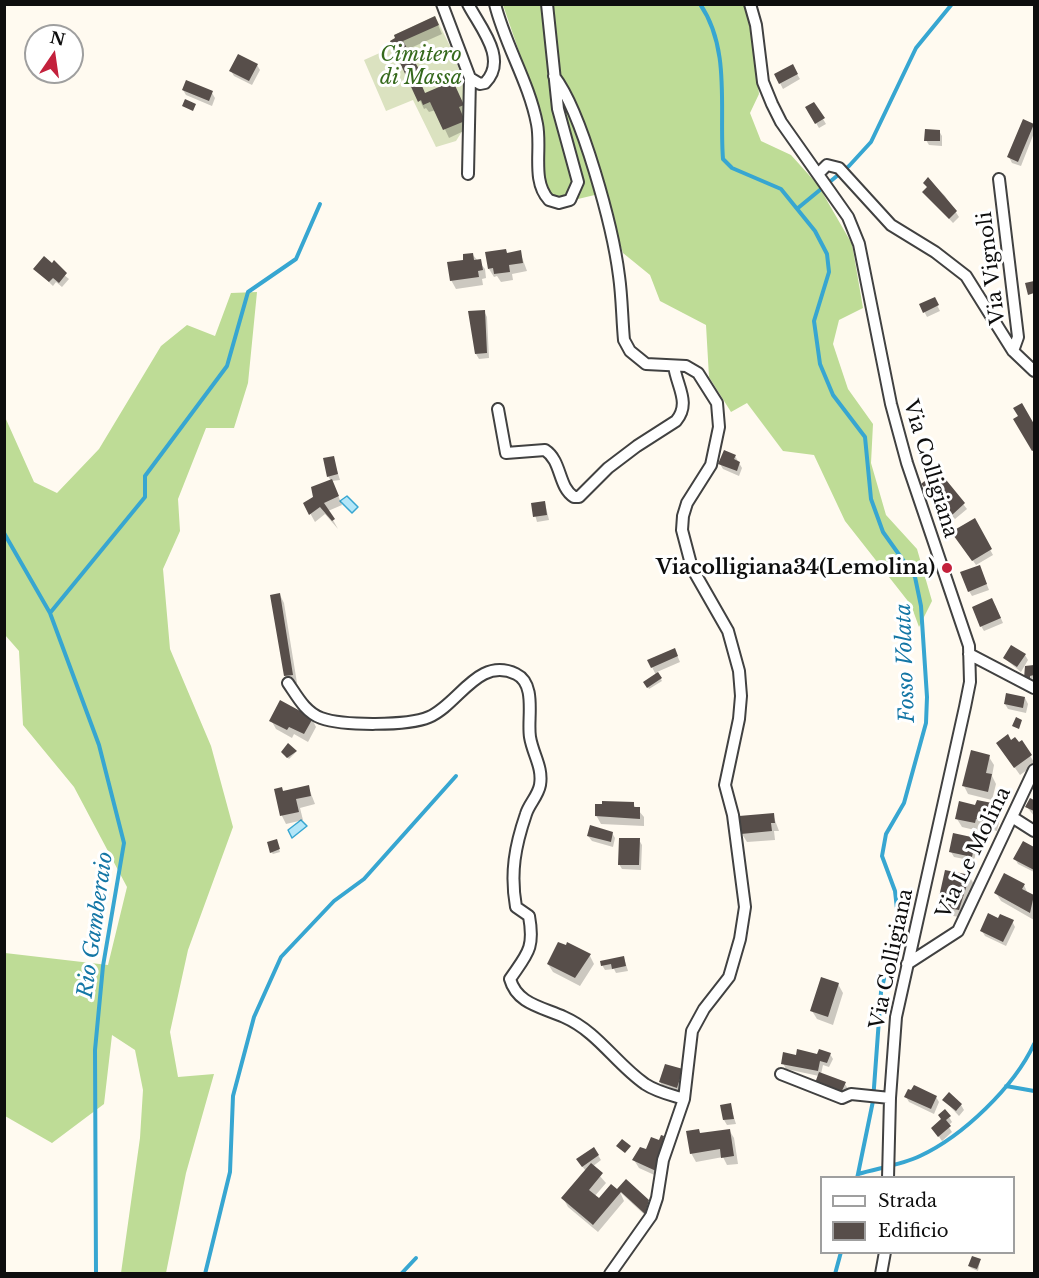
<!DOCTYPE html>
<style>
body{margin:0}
#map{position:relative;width:1039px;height:1278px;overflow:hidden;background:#fffaf0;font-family:"Libre Baskerville",serif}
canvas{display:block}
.frame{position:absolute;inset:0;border:6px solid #0e0e0e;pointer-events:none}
.legend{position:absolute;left:820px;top:1176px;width:195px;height:78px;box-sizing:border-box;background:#fff;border:2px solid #9f9f9f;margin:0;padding:8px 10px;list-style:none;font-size:18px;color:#0e0e0e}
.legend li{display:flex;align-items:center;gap:12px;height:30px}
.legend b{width:30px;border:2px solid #9f9f9f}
.north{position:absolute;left:24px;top:24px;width:60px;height:60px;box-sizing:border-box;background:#fff;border:2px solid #9f9f9f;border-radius:50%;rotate:13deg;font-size:16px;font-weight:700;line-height:24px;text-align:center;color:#0e0e0e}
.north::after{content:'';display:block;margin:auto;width:21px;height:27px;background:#c3213c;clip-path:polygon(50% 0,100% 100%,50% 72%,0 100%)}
</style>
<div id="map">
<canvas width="1039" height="1278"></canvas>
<div class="frame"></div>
<ul class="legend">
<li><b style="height:8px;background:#fff"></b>Strada</li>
<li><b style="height:16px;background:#574e4a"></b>Edificio</li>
</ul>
<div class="north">N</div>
</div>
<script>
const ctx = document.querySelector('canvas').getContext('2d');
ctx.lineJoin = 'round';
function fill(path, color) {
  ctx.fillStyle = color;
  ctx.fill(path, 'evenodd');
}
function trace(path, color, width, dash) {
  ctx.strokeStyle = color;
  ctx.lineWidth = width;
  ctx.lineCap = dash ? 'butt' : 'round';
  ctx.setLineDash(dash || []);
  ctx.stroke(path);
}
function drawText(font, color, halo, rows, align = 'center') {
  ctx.font = font + ' "Libre Baskerville",serif';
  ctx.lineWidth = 6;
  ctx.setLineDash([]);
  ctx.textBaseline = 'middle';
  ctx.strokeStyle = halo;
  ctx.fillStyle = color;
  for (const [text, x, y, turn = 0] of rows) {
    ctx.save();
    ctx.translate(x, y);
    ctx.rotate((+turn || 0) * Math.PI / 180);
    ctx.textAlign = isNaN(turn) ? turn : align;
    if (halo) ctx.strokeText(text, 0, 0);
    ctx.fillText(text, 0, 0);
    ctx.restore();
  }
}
fill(new Path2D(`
 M503 5H744L751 20 759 94 750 113 761 141 791 155 818 185 852 244 863 308 839 320 833 344 848 389 873 424 871 463 886 515 917 549 932 601 919 627 911 605 845 521 814 455 783 451 747 403 731 412 709 377 706 325 660 301 650 275 623 253 603 193 578 199 551 195 544 179 538 107Z
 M257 292 248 383 234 428H206L178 499 180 531 163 569 170 649 211 746 233 827 188 950 170 1032 178 1077 214 1074 186 1173 166 1273H121L140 1138 143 1090 135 1050 112 1035 104 1104 52 1143 5 1116V953L108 965 127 887 74 787 23 725 19 651 5 635V417L34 482 57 493 99 449 161 346 187 325 215 336 231 293Z`), '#bedc96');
fill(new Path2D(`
 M435 16 452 50 469 97 468 122 456 141 436 147 413 100 386 111 364 60 393 47 390 41 395 38 394 35Z`), '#dbe2c0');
const water = new Path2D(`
 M347 496 358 507 352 513 340 501Z
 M301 820 307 826 292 838 288 830Z`);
fill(water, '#b3e6f8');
trace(water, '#37a6d1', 1.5);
fill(new Path2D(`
 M435 18 442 34 406 50 422 77 418 79 425 94 457 91 467 114 463 116 468 129 449 138 436 110 429 112 426 108 424 109 392 41Z
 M257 65 260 70 252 85 234 76 231 71Z
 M792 66 800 79 783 89 776 75Z
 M183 90 212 93 215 98 212 106 186 95Z
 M814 104 826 124 819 128 807 108Z
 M1033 125 1034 133 1021 166 1012 163 1009 157Z
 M939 131 942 136V146L929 145 926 140Z
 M928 179 945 196 959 217 953 223 924 192 928 189 925 183Z
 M520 252 527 271 512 274 513 280 501 282 497 276 494 277 489 269Z
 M472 254 485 269 486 278 482 279 483 285 456 289 451 280Z
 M52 265 69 279 62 287 56 282 53 286 35 269Z
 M934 299 940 311 927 317 921 305Z
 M484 311 487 317 489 358 479 359 476 354Z
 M735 456 742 468 739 476 723 469 720 464Z
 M333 458 340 480 332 481 342 505 328 511 338 529 325 514 315 522 305 504 331 481 328 476Z
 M938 472 967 509 955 519 926 489Z
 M545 503 549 520 537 522 532 504Z
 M974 520 993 555 976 565 953 532Z
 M982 572 989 590 972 596 969 591Z
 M280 595 284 603 297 683 290 684 285 676Z
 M995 605 1003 623 984 631 981 626Z
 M677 655 680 662 657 672 662 681 649 689 645 682 656 675 649 661Z
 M1025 655 1028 660 1021 672 1004 658Z
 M1026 667H1034L1032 685 1029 683Z
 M1025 698 1028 704 1026 713 1008 709 1005 704Z
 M312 719 316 727 308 742 294 734 292 738 276 729 271 720Z
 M1011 742H1021L1034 762V765L1020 775 1003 751Z
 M296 752 289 759 284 754Z
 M989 757 994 765 992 776 996 784 992 800 968 794 964 786Z
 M1034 778V792L1030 786Z
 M308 786 315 804 300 808 303 820 286 824 282 816 283 792Z
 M1031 800 1034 802V816L1027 807Z
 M633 804 644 817V826L601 824 596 815Z
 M996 806 1001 814 997 831 980 827 979 831 962 827 957 819 976 807Z
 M773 815 779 831H774L775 840 747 842 742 834Z
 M612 833 615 838 613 847 592 841 588 836Z
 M975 839 978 844 974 861 954 857 951 852Z
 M639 840 642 845 641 870 622 869 619 864Z
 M277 843 280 852 273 854 271 852Z
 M1023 843 1034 849V872L1018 864 1015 859Z
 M969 876 974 884 971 897H968L963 918 944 914 939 906Z
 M1024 885 1028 894 1034 897V920L1001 901 996 893Z
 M1012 921 1015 927 1006 946 985 936 982 931Z
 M590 956 594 964 580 986 553 972 548 964Z
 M624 958 628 971 616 973 614 969 605 970 602 965Z
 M838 984 843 993 833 1025 817 1019 812 1011Z
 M830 1054 833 1059 829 1067 823 1065 821 1074 845 1084 848 1089 844 1098 819 1076 786 1069 783 1063 797 1056Z
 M682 1071 685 1076 679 1092 663 1087 660 1082Z
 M906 1097H936L939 1102 934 1114 909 1102Z
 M944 1100 961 1105 964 1110 959 1116Z
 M730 1105 736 1124 727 1125 724 1120Z
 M949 1117 952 1122 948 1126 952 1132 942 1141 933 1128Z
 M729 1130 734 1138 738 1164 727 1165 723 1157 696 1162 691 1153 701 1135Z
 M663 1137 668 1145 661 1178 639 1168 634 1160Z
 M594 1149 601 1160 592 1167 606 1183 594 1197 599 1200 617 1191 626 1181 648 1201 651 1207 648 1218 620 1192 624 1201 598 1232 568 1207 563 1198 586 1171 581 1165Z
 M980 1261 978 1271 971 1268 969 1266Z`), '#0003');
trace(new Path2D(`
 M700 4C731 49 719 109 723 159L732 168 781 189 815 231 827 254 829 272 814 321 820 364 833 395 865 437 871 499 883 532 915 577 921 606 927 697 926 723 904 803 886 834 882 856 895 891 898 918 881 992 873 1101 858 1174
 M798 208 849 166 871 142 916 48 952 4
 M4 533 50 613 99 745 124 843 103 966 95 1050 96 1274
 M50 613 145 497V476L227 366 248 292 296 259 320 204
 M1006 1086 1034 1091
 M857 1178 858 1174C878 1168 901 1165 920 1156 963 1136 1014 1087 1034 1044
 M205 1274 230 1172 233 1096 254 1017 281 957 334 901 364 879 456 776
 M401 1274 416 1258
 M835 1274 841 1252`), '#37a6d1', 4);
fill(new Path2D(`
 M435 16 439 25 403 41 420 71 417 74 425 93 453 81 464 105 459 107 465 121 443 130 430 102 423 105 421 100 418 102 390 41 395 38 394 35Z
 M238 54 258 64 249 81 229 71Z
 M793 64 798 74 779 84 774 74Z
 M186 80 213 91 209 101 182 90Z
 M185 99 196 104 193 111 182 106Z
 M814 102 825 118 815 124 805 107Z
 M1023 119 1034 124 1018 162 1007 157Z
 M925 129 940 130V141H924Z
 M928 177 957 211 949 219 922 192 927 187 923 183Z
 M506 249 507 253 521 250 523 263 509 265 510 272 494 274 493 268 488 269 485 252Z
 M473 253 474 260 481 259 483 270 478 271 479 277 450 281 447 262 463 260V254Z
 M44 256 52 263 54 260 67 273 59 283 53 278 49 282 33 269Z
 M1034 281V293L1028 295 1025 283Z
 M935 297 939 305 923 313 919 304Z
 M485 310 487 353 475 354 468 311Z
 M1022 403 1034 424V450L1032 451 1013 419 1018 416 1013 408Z
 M724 450 736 455 734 459 740 462 737 471 718 464Z
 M334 456 338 474 327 477 323 458Z
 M938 470 965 503 952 515 921 484Z
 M332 479 339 496 324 503 335 519 332 521 320 507 309 515 303 503 313 497 311 487Z
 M545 501 547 515 533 517 531 503Z
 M975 518 992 549 972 561 951 532Z
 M980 565 987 584 968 592 960 572Z
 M280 593 293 675 284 676 270 595Z
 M992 598 1001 618 980 627 972 607Z
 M1011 645 1026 654 1017 667 1003 658Z
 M675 648 678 656 651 668 647 660Z
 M1034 665V675L1030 676V681L1024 678 1025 666Z
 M658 672 662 678 647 688 643 682Z
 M1006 693 1025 697 1023 708 1004 704Z
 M280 700 313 718 304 734 289 727 287 730 269 721Z
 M1016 717 1022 720 1019 729 1012 726Z
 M1008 734 1011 740 1015 737 1019 742 1022 740 1032 755 1014 768 996 743Z
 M288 743 297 751 287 758 281 752Z
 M971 750 990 755 986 773 992 774 988 792 962 786Z
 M309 785 311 796 296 799 299 812 280 816 274 789 282 787 283 791Z
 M1030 798 1034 800V811L1025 807Z
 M977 800 997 804 993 823 976 819 975 823 955 819 959 801 975 805Z
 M602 801 634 802V807H640V819L595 816V804H602Z
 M774 813 775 823H771L772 831 741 834 739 816Z
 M590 825 613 832 611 842 587 836Z
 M953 833 976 838 972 857 949 852Z
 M619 838H640L639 865H618Z
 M277 839 280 849 270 853 267 842Z
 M1023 841 1034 847V870L1013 859Z
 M945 870 970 875 959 910 937 906Z
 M1004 873 1025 884 1022 889 1034 895 1030 913 994 893Z
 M988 913 998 918 1000 914 1014 920 1003 942 980 931Z
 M558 942 566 945 567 942 591 954 575 978 547 964Z
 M624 956 626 966 612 969 611 964 601 966 600 961Z
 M821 977 839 983 828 1017 810 1011Z
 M797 1049 817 1054 819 1049 831 1053 827 1063 820 1061 818 1071 781 1064 783 1052 796 1055Z
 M665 1064 683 1069 677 1088 659 1082Z
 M819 1072 846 1082 841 1093 815 1083Z
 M914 1085 937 1096 931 1109 904 1097 908 1089 911 1090Z
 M949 1092 962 1104 956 1111 942 1100Z
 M731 1103 734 1119 723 1120 720 1105Z
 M945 1109 951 1116 946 1120 951 1126 938 1137 931 1128 941 1119 938 1115Z
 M699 1129 700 1133 730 1129 734 1156 721 1158 720 1149 690 1154 686 1131Z
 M661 1135 664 1136 656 1171 632 1160 640 1147 646 1149 651 1137 659 1140Z
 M622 1139 631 1146 625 1153 616 1146Z
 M594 1147 599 1155 582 1167 576 1159Z
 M591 1163 603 1173 589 1190 599 1198 611 1184 617 1189 626 1179 649 1200 645 1214 621 1192 593 1225 561 1198Z
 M972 1256 981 1259 977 1269 968 1266Z`), '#574e4a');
const minor = new Path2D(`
 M442 4 470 78 480 84 485 83C509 59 479 26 468 4
 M495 4C505 45 529 82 537 124 542 149 531 181 549 200L559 203 570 200 578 182 558 109 547 4
 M750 4 756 25 763 82 772 104 781 122 848 217 859 244 891 404 907 463 969 646 970 682 965 707 896 1017 890 1098 888 1178
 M554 76C582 112 613 228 619 276 622 297 622 318 624 340L630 351 646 364 686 366 698 373 717 403 719 427 711 465 687 503 683 516 682 530 692 568 728 631 739 671 741 696 739 719 725 785 733 815 745 907 740 939 729 977 704 1009 692 1031 684 1099 663 1160 657 1198 651 1216 610 1274
 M819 173 827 165 839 168 891 225 935 252 966 276 1013 351 1034 371
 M468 174 470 78
 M999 179 1018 337 1013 351
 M498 409 506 453 545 450C562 461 558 487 574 497H579L608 468 637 446 676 421C691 403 677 387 674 366
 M969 654 1034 688
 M288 683C297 696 305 712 321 718 343 726 408 726 429 717 459 704 478 656 516 674 537 684 527 719 530 737 533 755 543 767 540 785 538 796 529 804 526 814 515 846 510 873 516 907L529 916C535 949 527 954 510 979 517 1004 542 1007 564 1017 598 1032 615 1063 645 1084 657 1092 671 1095 684 1099
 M1012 817 1034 831
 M907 964 958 931 1034 770
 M781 1074 842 1098 851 1094 890 1098
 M881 1274 885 1252`);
trace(minor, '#414141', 14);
trace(minor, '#fff', 10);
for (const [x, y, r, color] of [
 [947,568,6,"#c3213c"]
]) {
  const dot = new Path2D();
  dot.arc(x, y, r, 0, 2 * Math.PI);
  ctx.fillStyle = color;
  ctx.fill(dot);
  trace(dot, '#fff', 2);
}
drawText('italic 20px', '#35691c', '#fff', [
 ["Cimitero",421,55],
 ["di Massa",421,78]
]);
drawText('20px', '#0e0e0e', '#fff', [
 ["Via Vignoli",992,268,-97],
 ["Via Colligiana",930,469,73],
 ["Via Le Molina",974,853,-64],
 ["Via Colligiana",892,959,-78]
]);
drawText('bold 20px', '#0e0e0e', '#fff', [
 ["Viacolligiana34(Lemolina)",935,568]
], 'right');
drawText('italic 21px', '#1376a5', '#fff', [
 ["Fosso Volata",906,663,-92],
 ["Rio Gamberaio",96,925,-82]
]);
</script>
